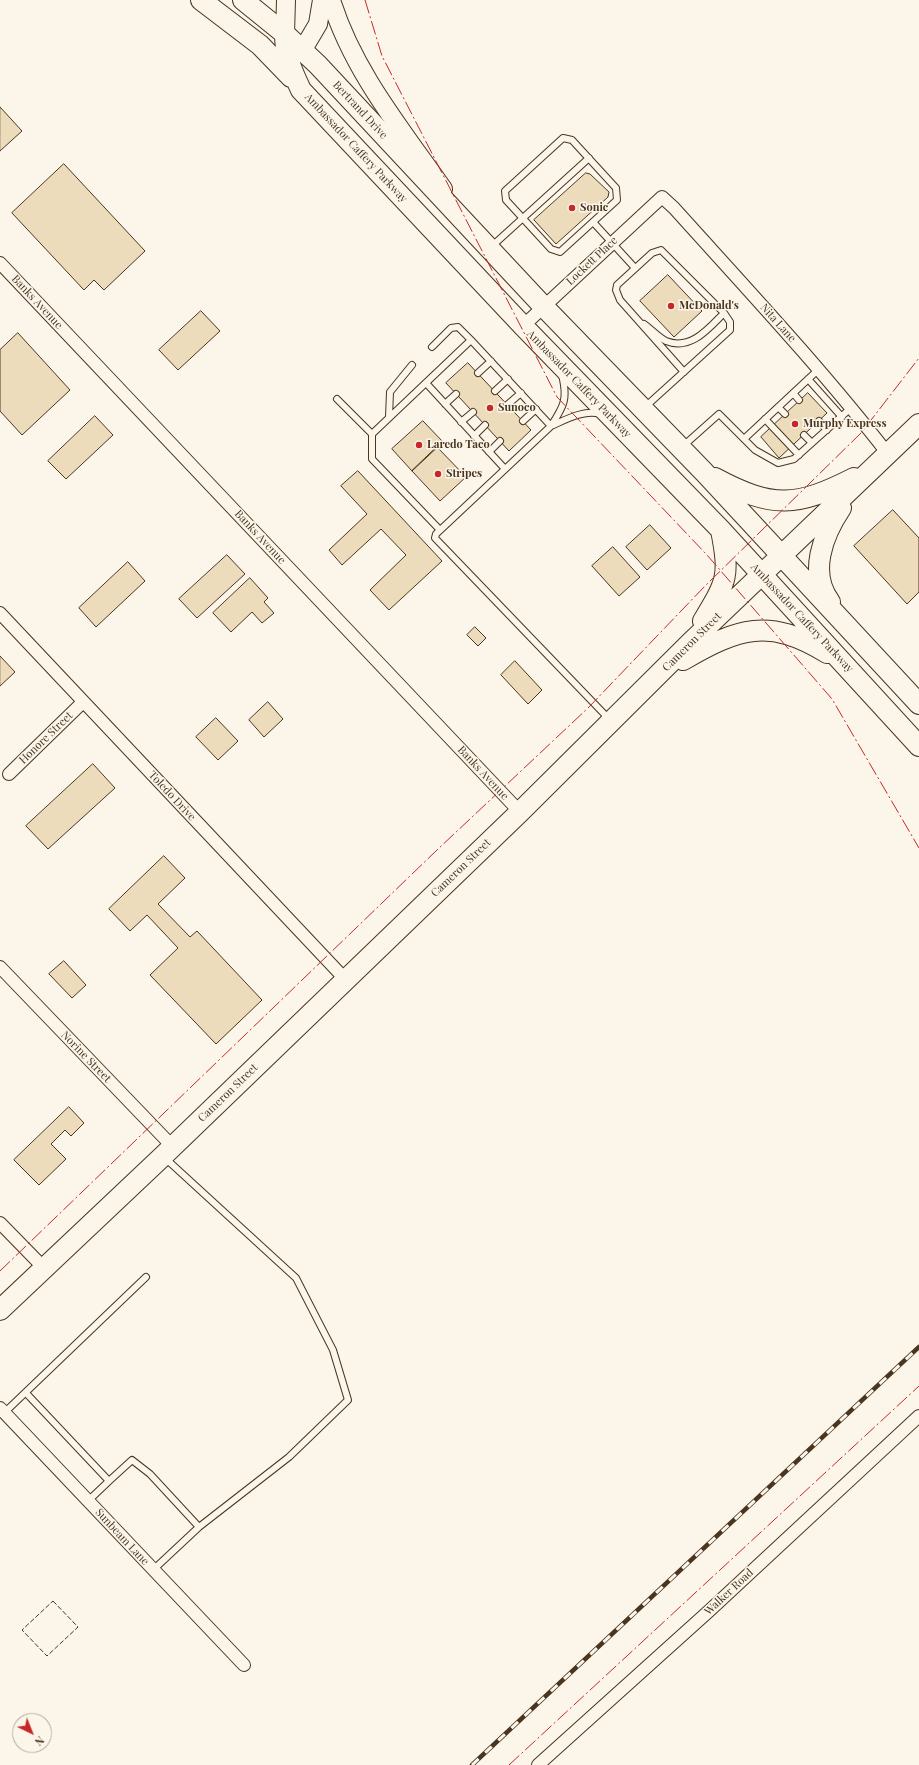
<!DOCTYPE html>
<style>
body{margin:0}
#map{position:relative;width:919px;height:1765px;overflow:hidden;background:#fbf6e9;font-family:"Playfair Display",serif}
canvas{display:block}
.north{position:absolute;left:12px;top:1713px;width:40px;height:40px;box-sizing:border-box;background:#fbf6e9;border:1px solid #b4a999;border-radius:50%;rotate:137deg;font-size:11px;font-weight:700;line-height:16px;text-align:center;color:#4a3520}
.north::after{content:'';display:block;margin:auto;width:14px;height:18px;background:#c62828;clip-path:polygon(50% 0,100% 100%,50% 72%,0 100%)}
</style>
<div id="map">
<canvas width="919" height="1765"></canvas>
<div class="north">N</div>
</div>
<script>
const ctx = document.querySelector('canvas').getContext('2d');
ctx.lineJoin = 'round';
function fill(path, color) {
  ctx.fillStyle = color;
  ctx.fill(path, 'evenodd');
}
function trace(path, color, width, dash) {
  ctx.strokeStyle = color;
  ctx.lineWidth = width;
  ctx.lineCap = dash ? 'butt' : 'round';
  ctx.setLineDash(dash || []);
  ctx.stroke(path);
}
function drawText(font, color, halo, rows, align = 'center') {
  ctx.font = font + ' "Playfair Display",serif';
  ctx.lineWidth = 3;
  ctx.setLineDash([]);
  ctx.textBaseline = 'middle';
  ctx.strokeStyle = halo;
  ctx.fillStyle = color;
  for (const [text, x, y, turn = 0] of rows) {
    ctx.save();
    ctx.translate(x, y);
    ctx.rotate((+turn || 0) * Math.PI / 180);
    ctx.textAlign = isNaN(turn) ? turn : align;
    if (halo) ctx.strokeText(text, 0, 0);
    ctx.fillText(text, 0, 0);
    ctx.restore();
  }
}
const building = new Path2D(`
 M0 107 22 131 0 151Z
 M64 164 145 251 104 290 94 280 84 290 12 213Z
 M586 173 590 174 609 192 608 197 556 244 534 220Z
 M668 275 702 311 674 337 640 301Z
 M201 311 220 331 178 370 159 350Z
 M18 333 70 390 22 435 0 411V350Z
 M468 363 531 430 509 451 446 383Z
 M808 393 827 413 779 458 761 437Z
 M95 416 113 435 66 479 48 461Z
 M423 421 443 442 412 471 392 449Z
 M437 447 466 477 440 501 412 471Z
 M358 471 442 561 389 610 370 590 406 555 381 529 342 565 329 550 367 514 341 486Z
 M893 510 919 538V592L907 604 854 546Z
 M650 525 671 548 647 570 626 547Z
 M613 547 640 577 619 596 592 566Z
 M227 555 245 574 197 618 179 599Z
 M128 562 145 581 96 627 79 608Z
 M250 578 268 598 264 602 274 613 262 623 252 612 231 632 213 613Z
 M475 627 486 638 478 646 467 635Z
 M0 656 15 672 0 686Z
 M515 661 542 690 528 704 501 675Z
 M268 702 283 719 264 737 249 720Z
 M216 718 238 741 218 760 196 737Z
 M93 764 115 788 48 849 26 826Z
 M164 856 185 878 158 904 190 937 197 931 262 1000 216 1044 150 975 178 948 147 915 130 931 109 909Z
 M64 961 86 985 72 998 49 974Z
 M69 1107 84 1123 71 1136 65 1130 51 1144 66 1159 39 1185 14 1160Z`);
fill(building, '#ecdcbc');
trace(building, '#4a3520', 1);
const service = new Path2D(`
 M563 138 572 140 616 188 617 200 560 252 551 249 506 200 505 191Z
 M593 222 635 268
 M491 247 589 158
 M644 324C651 329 659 338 666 341 691 351 709 328 724 313
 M432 347 451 328 458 327 471 340
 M478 373 491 361
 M562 375C568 399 564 406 551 426L436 534 435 538 610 720
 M808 379 842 417
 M426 383 505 469
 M495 391 508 379
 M793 393 799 400
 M337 399 372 434V459L440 530
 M445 404 456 394
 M507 405 521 393
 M645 407 730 330V322L724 313 661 250 652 253 617 285 616 290 620 300 684 372
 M778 407 785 414
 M389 417 390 392 412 365
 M765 419 799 455
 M523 421 536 409
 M819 421 827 430
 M461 422 473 412
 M551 426C565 420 585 409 600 414
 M372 434 471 340 551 426
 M804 435 812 443
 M474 436 485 425
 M744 439 819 369
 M682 447 719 414 755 450 778 463 794 459 852 407
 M489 452 500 441
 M165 1158 296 1278 333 1350 348 1400 289 1457 199 1527
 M26 1393 109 1481 88 1501
 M4 1413 146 1277
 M109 1481 132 1460 150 1474 199 1527 153 1570`);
const minor = new Path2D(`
 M0 263 520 812
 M523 326 662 197 674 208C747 289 821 368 888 454
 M0 613 345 979
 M9 774 83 702
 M0 967 173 1147
 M0 1223 45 1269
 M0 1408 244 1665
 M538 1765 709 1611 919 1416`);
const secondary = new Path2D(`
 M331 0C353 71 401 129 443 189
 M285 34 286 0
 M302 51 318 24 322 0`);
const primary = new Path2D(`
 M201 0 260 45 291 77
 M243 0 285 34 318 65 544 307 704 472 919 704
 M285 34C285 55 292 71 301 90L523 326 721 530 919 746
 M715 478C773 509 797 507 854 478
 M830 602C808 573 823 535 841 508
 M703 621C727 581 730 577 721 530
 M683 660C738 628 769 617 827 653
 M0 1310 163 1156 520 812 691 642 919 424`);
trace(service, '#4a3520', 8);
trace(minor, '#4a3520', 14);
trace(secondary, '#4a3520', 20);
trace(primary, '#4a3520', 22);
trace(service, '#fbf6e9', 6);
trace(minor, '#fbf6e9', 12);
trace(secondary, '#fbf6e9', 18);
trace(primary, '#fbf6e9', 20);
const rail = new Path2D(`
 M472 1765 919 1347`);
trace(rail, '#4a3520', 4.5);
trace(rail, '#fbf6e9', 3, [9]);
trace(new Path2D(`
 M53 1601 78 1627 47 1656 22 1630Z`), '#4a3520', 1, [5, 2]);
trace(new Path2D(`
 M365 0 382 56 557 397 707 555 832 699 919 848
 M0 1271 437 850 588 708 705 586 861 433 919 358
 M509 1765 919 1386`), '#c62828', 1, [14, 3, 2, 3]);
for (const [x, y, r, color] of [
 [572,208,4,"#c62828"],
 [671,306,4,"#c62828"],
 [490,408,4,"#c62828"],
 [795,424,4,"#c62828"],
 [419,445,4,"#c62828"],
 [438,474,4,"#c62828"]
]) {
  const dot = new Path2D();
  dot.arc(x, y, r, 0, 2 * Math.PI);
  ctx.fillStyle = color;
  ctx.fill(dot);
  trace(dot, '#fbf6e9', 1.5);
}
drawText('11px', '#4a3520', '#fbf6e9', [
 ["Bertrand Drive",360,110,47],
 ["Ambassador Caffery Parkway",356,148,47],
 ["Lockett Place",592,261,-43],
 ["Banks Avenue",37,302,47],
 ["Nita Lane",778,323,48],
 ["Ambassador Caffery Parkway",579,384,46],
 ["Banks Avenue",260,537,47],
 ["Ambassador Caffery Parkway",802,618,47],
 ["Cameron Street",692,642,-45],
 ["Honore Street",46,738,-44],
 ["Banks Avenue",483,773,47],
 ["Toledo Drive",172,796,47],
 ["Cameron Street",461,868,-44],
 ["Norine Street",86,1057,46],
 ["Cameron Street",228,1093,-44],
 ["Sunbeam Lane",122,1537,47],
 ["Walker Road",729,1592,-43]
]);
drawText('bold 11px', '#4a3520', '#fbf6e9', [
 ["Sonic",580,208],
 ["McDonald's",679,306],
 ["Sunoco",498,408],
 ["Murphy Express",803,424],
 ["Laredo Taco",427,445],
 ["Stripes",446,474]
], 'left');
</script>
